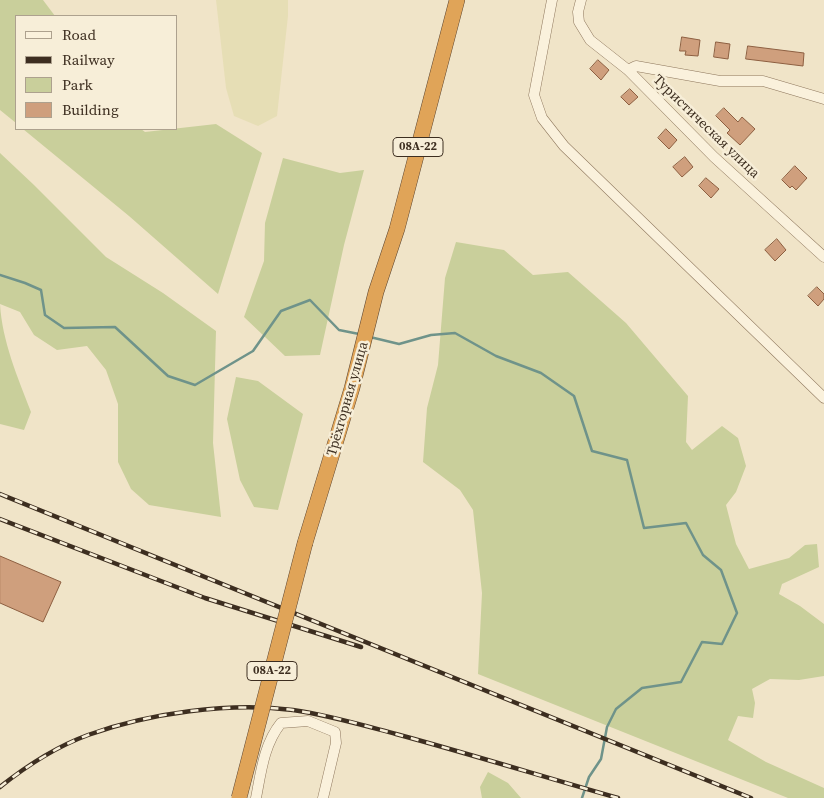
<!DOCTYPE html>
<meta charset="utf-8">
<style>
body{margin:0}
#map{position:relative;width:824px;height:798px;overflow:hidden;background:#f0e4c8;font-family:"Source Serif 4",serif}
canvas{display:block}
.legend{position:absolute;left:15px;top:15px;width:162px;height:115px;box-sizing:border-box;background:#f7eed8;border:1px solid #ada18e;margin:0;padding:6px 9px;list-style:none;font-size:15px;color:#3d2e20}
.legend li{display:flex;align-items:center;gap:10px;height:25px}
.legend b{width:25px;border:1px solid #ada18e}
</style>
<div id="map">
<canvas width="824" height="798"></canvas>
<ul class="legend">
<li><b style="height:6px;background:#faf1dc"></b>Road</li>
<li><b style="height:6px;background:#3d2e20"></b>Railway</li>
<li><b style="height:14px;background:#c9cf9b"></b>Park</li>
<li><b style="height:14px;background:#cf9f7d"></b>Building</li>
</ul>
</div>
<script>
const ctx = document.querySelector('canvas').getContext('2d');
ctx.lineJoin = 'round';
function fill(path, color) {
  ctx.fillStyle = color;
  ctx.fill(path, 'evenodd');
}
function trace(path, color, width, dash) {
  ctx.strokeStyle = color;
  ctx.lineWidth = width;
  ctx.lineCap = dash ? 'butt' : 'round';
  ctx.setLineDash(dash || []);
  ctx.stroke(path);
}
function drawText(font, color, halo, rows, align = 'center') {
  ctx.font = font + ' "Source Serif 4",serif';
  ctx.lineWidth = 5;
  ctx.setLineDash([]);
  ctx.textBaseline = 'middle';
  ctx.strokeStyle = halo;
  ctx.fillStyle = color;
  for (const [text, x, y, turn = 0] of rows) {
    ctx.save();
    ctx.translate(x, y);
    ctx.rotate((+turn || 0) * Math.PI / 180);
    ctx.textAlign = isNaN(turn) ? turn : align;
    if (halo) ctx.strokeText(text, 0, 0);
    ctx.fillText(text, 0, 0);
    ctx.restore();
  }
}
fill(new Path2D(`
 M216 0H288V16L277 116 258 126 234 116 226 88Z`), '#e6deb5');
fill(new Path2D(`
 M0 0H43L55 16H16V123L0 110Z
 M216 124 262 153 218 294 129 216 23 129H141L145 132Z
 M0 153 34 185 106 257 163 293 216 331 213 443 221 517 149 505 131 489 118 462V404L106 370 87 346 57 350 34 335 20 312 0 304C2 341 18 378 31 412L24 430 0 424Z
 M283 158 340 173 364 170 344 245 320 355 285 356 244 317 264 261 265 223Z
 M456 242 504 250 533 275 568 272 626 323 688 396 686 442 692 450 722 426 738 438 746 466 736 492 726 505 736 544 749 569 789 558 805 545 817 544 819 567 782 584 779 594 800 606 824 624V676L799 680 770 679 752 689 755 703 753 718 738 716 728 740 766 762 824 788V798H788L478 674 482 593 473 510 460 490 423 462 427 408 438 365 445 278Z
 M236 377 258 381 303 414 278 510 254 507 240 480 227 419Z
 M488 772 508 783 521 798H482L480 787Z`), '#c9cf9b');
trace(new Path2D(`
 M0 275 25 283 41 290 45 315 64 328 115 327 168 376 195 385 253 351 281 311 310 300 339 330 359 334
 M370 337 399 344 431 335 455 333 496 356 541 373 574 396 592 451 627 460 644 528 686 523 703 555 721 570 737 613 722 644 702 642 681 682 642 688 616 709 607 727 601 759 589 777 582 798`), '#6f938a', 2.5);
const building = new Path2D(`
 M682 37 700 40 698 56 685 55 686 51H680Z
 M716 42 730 44 728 59 714 57Z
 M748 46 804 53 803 66 746 59Z
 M598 60 609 70 601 80 590 69Z
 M630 89 638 97 629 105 621 97Z
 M724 108 738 122 742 117 755 129 740 145 727 133 730 130 716 116Z
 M666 129 677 140 669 149 658 138Z
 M685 157 693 167 682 177 673 167Z
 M795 166 807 178 796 190 792 186 790 188 782 180Z
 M706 178 719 189 711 198 699 186Z
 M777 239 786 250 775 261 765 250Z
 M817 287 824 294V299L818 306 808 296Z
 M0 556 61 582 43 622 0 603Z`);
fill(building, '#cf9f7d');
trace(building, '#8d5f41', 1);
const minor = new Path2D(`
 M552 0 534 95 542 118 564 146 824 398
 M581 0 578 12 579 22 590 40 628 70 714 157 824 257
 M628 70 636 66 720 81H763L824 99
 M256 798C261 772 264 744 281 723L308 721 335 732 336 743 323 798`);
const highway = new Path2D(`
 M305 543 352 388 376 292 397 229 457 0`);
trace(minor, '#8d765c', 11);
trace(highway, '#5b4430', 16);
trace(minor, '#faf1dc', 10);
trace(highway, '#e0a458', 15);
const rail = new Path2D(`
 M0 494 751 798
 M0 519 205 598 361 647
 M0 787C25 767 58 746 88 735 149 713 229 702 293 710 328 715 362 725 396 734 470 754 544 777 618 798`);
trace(rail, '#3d2e20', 4.5);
trace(rail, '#f7eed8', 2.5, [8]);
const highwayBridge = new Path2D(`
 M239 798 305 543`);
trace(highwayBridge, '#5b4430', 16, []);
trace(highwayBridge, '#e0a458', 15);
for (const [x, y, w] of [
 [418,147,50],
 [272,671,50]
]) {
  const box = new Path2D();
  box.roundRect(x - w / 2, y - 9.5, w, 19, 4);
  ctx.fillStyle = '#f7eed8';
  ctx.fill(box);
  trace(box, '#3d2e20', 1);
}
drawText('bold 12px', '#3d2e20', null, [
 ["08А-22",418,147],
 ["08А-22",272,671]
]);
drawText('14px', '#3d2e20', '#f7eed8', [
 ["Туристическая улица",706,127,44],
 ["Трёхгорная улица",348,399,-74]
]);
</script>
